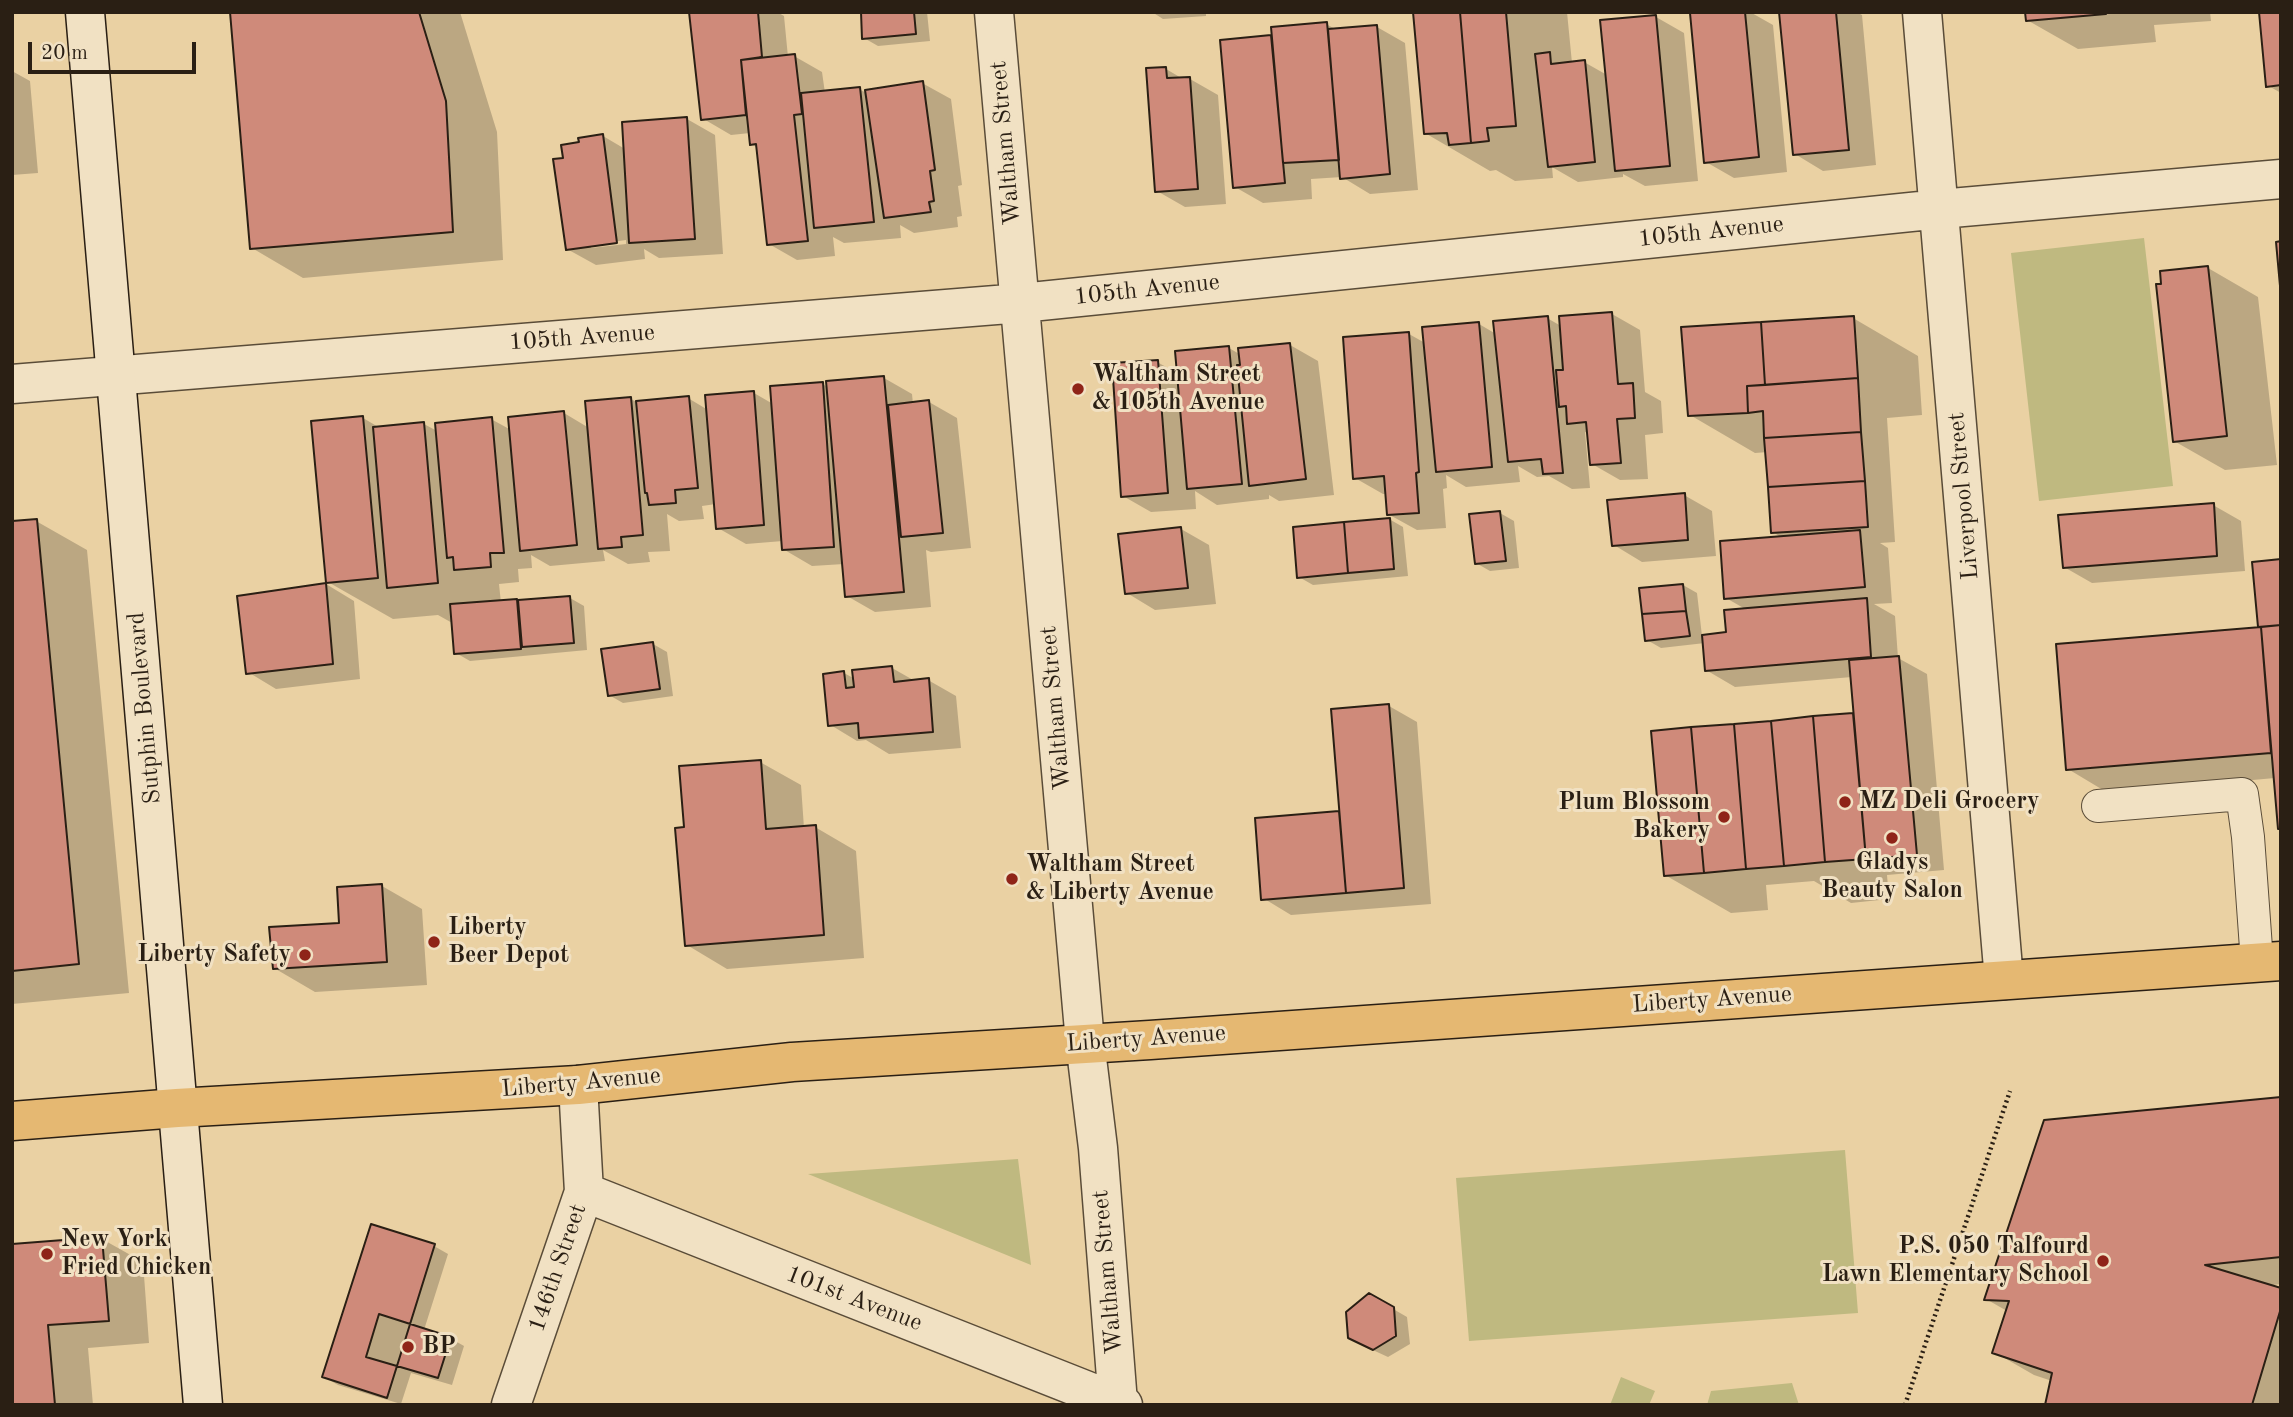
<!DOCTYPE html>
<style>
body{margin:0}
#map{position:relative;width:2293px;height:1417px;overflow:hidden;background:#ead1a3;font-family:"Old Standard TT",serif}
canvas{display:block}
.frame{position:absolute;inset:0;border:14px solid #2a1f14;pointer-events:none}
.scale{position:absolute;left:28px;top:42px;width:168px;height:32px;box-sizing:border-box;border:4px solid #2a1f14;border-top:0;padding-left:9px;font-size:21px;line-height:24px;white-space:nowrap;color:#2a1f14;-webkit-text-stroke:5px #f1e1c3;paint-order:stroke}
</style>
<div id="map">
<canvas width="2293" height="1417"></canvas>
<div class="frame"></div>
<div class="scale">20 m</div>
</div>
<script>
const ctx = document.querySelector('canvas').getContext('2d');
ctx.lineJoin = 'round';
function fill(path, color) {
  ctx.fillStyle = color;
  ctx.fill(path, 'evenodd');
}
function trace(path, color, width, dash) {
  ctx.strokeStyle = color;
  ctx.lineWidth = width;
  ctx.lineCap = dash ? 'butt' : 'round';
  ctx.setLineDash(dash || []);
  ctx.stroke(path);
}
function drawText(font, color, halo, rows, align = 'center') {
  ctx.font = font + ' "Old Standard TT",serif';
  ctx.lineWidth = 6;
  ctx.setLineDash([]);
  ctx.textBaseline = 'middle';
  ctx.strokeStyle = halo;
  ctx.fillStyle = color;
  for (const [text, x, y, turn = 0] of rows) {
    ctx.save();
    ctx.translate(x, y);
    ctx.rotate((+turn || 0) * Math.PI / 180);
    ctx.textAlign = isNaN(turn) ? turn : align;
    if (halo) ctx.strokeText(text, 0, 0);
    ctx.fillText(text, 0, 0);
    ctx.restore();
  }
}
fill(new Path2D(`
 M2144 238 2173 486 2039 501 2011 253Z
 M1845 1150 1858 1313 1469 1341 1456 1178Z
 M1018 1159 1031 1265 808 1174Z
 M1621 1377 1655 1391 1649 1405H1610Z
 M1792 1383 1799 1405H1707L1711 1391Z`), '#bfb980');
fill(new Path2D(`
 M232 12H460L497 132 503 260 303 278 252 248Z
 M690 12H777L784 16 788 57 794 56 822 72 825 93 859 89 868 94 922 83 951 99 962 185 958 186 962 216 957 217 958 227 914 233 900 225 901 238 844 243 833 237 835 256 797 260 769 244 758 148 751 144 750 133 731 135 702 118Z
 M862 12H927L930 41 878 46 864 38Z
 M1152 12H1206V16L1163 19Z
 M1415 12H1567L1572 63 1584 62 1607 75 1656 17 1684 33 1698 181 1645 186 1623 174V177L1578 182 1552 167 1553 178 1515 181 1496 170 1490 171 1425 133Z
 M1713 12H1750L1773 25 1787 172 1734 178 1706 162 1692 15Z
 M1781 12H1856L1862 15 1876 165 1823 171 1795 154Z
 M2027 12H2210L2211 21 2154 25 2156 42 2078 49 2027 20Z
 M2281 12V93L2267 85Z
 M1326 24 1337 30 1377 27 1405 43 1418 190 1370 194 1342 177 1311 179 1312 199 1263 203 1235 187 1222 41 1273 37Z
 M1166 69 1183 79H1190L1218 95 1226 204 1185 207 1157 191Z
 M12 71 30 81 38 173 12 175Z
 M687 119 715 135 723 254 659 258 644 249 645 259 596 265 567 249 564 159 603 136 625 149ZM626 240V244L591 248V245Z
 M2208 268 2258 297 2277 465 2225 470 2174 441Z
 M1612 314 1640 330 1645 392 1661 401 1663 433 1645 435 1648 479 1620 480 1592 464 1589 434 1585 432 1590 488 1572 489 1549 476 1537 477 1518 466 1520 482 1466 487 1446 475 1447 488 1443 489 1446 528 1417 530 1388 514 1387 494H1383L1355 478 1409 334 1425 343 1479 324 1496 334 1547 318 1561 326Z
 M1853 318 1918 356 1922 415 1887 418 1895 542 1880 543 1888 548 1892 603 1874 604 1895 616 1898 658 1927 674 1944 870 1887 875 1889 899 1851 903 1814 881 1766 885 1768 910 1731 913 1665 875 1813 718 1855 714 1852 677 1735 687 1706 670 1705 643 1661 648 1647 640 1683 585 1697 593 1702 636 1728 634 1747 610 1726 598 1782 538 1773 532 1768 452 1755 453 1690 415Z
 M1290 345 1318 361 1334 495 1279 501 1269 495V499L1217 505 1195 491 1196 509 1151 512 1123 496 1157 362 1179 374 1229 348 1241 355Z
 M884 378 912 394 913 404 929 402 957 418 971 548 931 552 926 550 931 607 875 612 847 596 844 564 812 566 783 549V541L746 544 718 528 716 504 702 506 704 519 679 521 667 514 670 551 648 552 650 562 628 564 603 550 605 561 550 566 531 555 532 568 518 569 519 582 499 584 501 603 570 598 584 606 587 650 470 661 456 653 454 624 438 615 393 619 328 582 363 418 380 428 424 424 437 431 491 419 511 430 564 413 589 428 631 399 638 403 688 398 708 410 754 393 773 404 822 384 828 387Z
 M1684 495 1712 511 1716 556 1642 562 1614 545Z
 M2213 505 2241 521 2245 571 2092 583 2064 567Z
 M1500 513 1514 521 1519 568 1490 571 1476 563Z
 M1389 519 1403 527 1408 576 1313 585 1299 577Z
 M36 521 87 550 129 993 12 1004V523Z
 M1181 529 1209 545 1216 604 1155 610 1127 593Z
 M2281 561V829L2275 778 2108 793 2068 769 2260 628 2254 563Z
 M326 584 354 601 360 679 276 689 248 672Z
 M653 644 667 652 673 696 623 703 609 695Z
 M892 668 915 681 928 680 956 696 961 748 889 754 866 740 857 741 829 724 844 673 855 679Z
 M1389 706 1417 722 1431 904 1291 915 1263 898 1257 819 1341 812Z
 M760 762 801 785 804 828 815 827 856 851 864 958 727 969 687 945 686 828Z
 M382 886 422 909 427 985 315 992 274 968 341 925Z
 M2281 1099V1284L2266 1286 2281 1290V1405H2047L2052 1381 2034 1375 1994 1352 2007 1311 1986 1299Z
 M102 1239 143 1262 149 1343 88 1348 93 1405H12V1246Z
 M434 1246 448 1254 424 1330 450 1338 464 1346 452 1385 411 1373 401 1404 338 1385 324 1377Z
 M1369 1295 1407 1317 1410 1344 1388 1357 1364 1346Z`), '#0003');
const building = new Path2D(`
 M230 12H419L446 101 453 232 250 249Z
 M689 12H758L762 57 741 60 746 115 701 120Z
 M861 12H914L916 34 862 39Z
 M1413 12H1460L1471 143 1449 145 1447 133 1424 134Z
 M1460 12H1506L1516 126 1487 128 1489 141 1471 143Z
 M1745 12 1759 157 1704 163 1690 13Z
 M1779 12H1836L1849 150 1793 155Z
 M2025 12H2106V14L2026 21Z
 M2259 12H2281V85L2266 87Z
 M1656 15 1670 166 1615 171 1600 20Z
 M1327 22 1339 160 1283 163 1271 27Z
 M1377 25 1390 174 1340 179 1328 29Z
 M1271 35 1285 183 1233 188 1220 40Z
 M1550 52 1551 64 1585 60 1595 162 1548 167 1535 54Z
 M795 54 802 114 794 115 808 241 767 245 756 144 750 145 741 60Z
 M1166 67 1167 78 1190 77 1198 189 1155 192 1146 68Z
 M923 81 935 170 930 171 934 201 929 202 931 212 884 218 865 90Z
 M860 87 874 222 814 228 801 93Z
 M687 117 695 239 629 243 622 122Z
 M603 134 617 243 566 250 553 159 563 158 561 145 579 142 578 138Z
 M2281 241V297L2276 242Z
 M2208 266 2227 436 2173 442 2156 284H2161L2160 271Z
 M1612 312 1618 384 1633 383 1635 418 1617 419 1621 463 1590 465 1586 422 1567 424 1566 406 1559 407 1556 370H1563L1559 316Z
 M1548 316 1563 473 1543 474 1541 459 1508 462 1493 321Z
 M1854 316 1858 378 1765 385 1761 322Z
 M1479 322 1492 467 1436 472 1422 327Z
 M1761 322 1765 385 1747 386 1748 413 1688 416 1681 327Z
 M1409 332 1419 472 1416 473 1419 513 1387 515 1384 476 1353 479 1343 337Z
 M1290 343 1306 479 1249 486 1237 365H1240L1238 348Z
 M1229 346 1242 484 1187 489 1175 351Z
 M1158 360 1168 493 1121 497 1112 363Z
 M884 376 904 592 845 597 826 381Z
 M1858 378 1861 432 1764 438 1763 411 1748 413 1747 386Z
 M823 382 834 547 782 550 770 386Z
 M754 391 764 525 716 529 705 395Z
 M689 396 698 488 675 490 676 503 649 505 647 493H645L636 401Z
 M631 397 643 535 621 537 622 547 598 549 585 401Z
 M929 400 943 533 901 537 888 405Z
 M564 411 577 545 520 551 508 417Z
 M363 416 378 578 326 583 311 421Z
 M492 417 504 553H490L491 567 454 570 453 557 447 558 435 423Z
 M424 422 438 583 387 588 373 427Z
 M1861 432 1865 481 1768 487 1764 438Z
 M1865 481 1868 527 1771 533 1768 487Z
 M1685 493 1688 540 1612 546 1607 500Z
 M2214 503 2217 556 2063 568 2058 515Z
 M1500 511 1506 561 1475 564 1469 514Z
 M1390 518 1394 569 1348 573 1344 522Z
 M37 519 79 964 12 971V521Z
 M1344 522 1348 573 1297 578 1293 527Z
 M1181 527 1188 588 1125 594 1118 534Z
 M1860 530 1865 587 1724 599 1720 541Z
 M2281 559V625L2258 627 2252 562Z
 M326 583 333 664 246 674 237 596Z
 M1683 584 1686 611 1642 614 1639 588Z
 M570 596 574 643 522 647 518 600Z
 M1867 598 1871 657 1705 671 1702 635 1726 632 1724 610Z
 M517 599 521 649 454 654 450 604Z
 M1686 611 1690 636 1645 641 1642 614Z
 M2281 625V829H2278L2261 627Z
 M2261 627 2271 753 2066 770 2056 644Z
 M653 642 660 689 608 696 601 649Z
 M1899 656 1917 855 1866 859 1849 660Z
 M892 666 894 682 929 678 933 732 859 738 858 723 828 726 823 674 844 671 846 688 854 687 852 670Z
 M1389 704 1404 888 1346 893 1331 709Z
 M1853 713 1866 859 1825 862 1813 716Z
 M1813 716 1825 862 1784 866 1771 721Z
 M1771 721 1784 866 1746 869 1734 724Z
 M1734 724 1746 869 1704 873 1691 727Z
 M1691 727 1704 873 1664 876 1651 731Z
 M761 760 766 829 816 825 824 935 685 946 675 828 684 827 679 766Z
 M1339 811 1346 893 1261 900 1255 818Z
 M382 884 387 962 273 969 269 927 339 923 337 887Z
 M2281 1097V1257L2205 1265 2281 1288V1308L2252 1405H2045L2052 1373 1992 1353 2009 1301 1984 1300 2044 1120Z
 M371 1224 435 1244 387 1398 322 1377Z
 M102 1237 109 1321 48 1325 55 1405H12V1244Z
 M1369 1293 1394 1307 1396 1336 1373 1350 1348 1338 1346 1312Z
 M379 1314 451 1337 438 1378 366 1357Z`);
fill(building, '#cf8a7a');
trace(building, '#2a1f14', 2);
const service = new Path2D(`
 M2098 806 2242 794 2248 837 2257 962`);
const minor = new Path2D(`
 M994 12 1085 1042 1098 1148 1118 1403
 M1922 12 2004 980
 M12 384 1021 303 1940 209 2281 179
 M584 1192 1123 1405
 M511 1405 584 1192 578 1085`);
const secondary = new Path2D(`
 M85 12 203 1405`);
const primary = new Path2D(`
 M12 1121 177 1108 578 1085 792 1062 1150 1040 2281 961`);
trace(service, '#5a4c38', 34);
trace(minor, '#5a4c38', 41);
trace(secondary, '#2a1f14', 41);
trace(primary, '#2a1f14', 41);
trace(new Path2D(`
 M1905 1405 2010 1091`), '#2a1f14', 4.5, [2, 3.5]);
trace(service, '#f1e1c3', 32);
trace(minor, '#f1e1c3', 38);
trace(secondary, '#f1e1c3', 38);
trace(primary, '#e5b872', 38);
for (const [x, y, r, color] of [
 [1078,389,7,"#8f2418"],
 [1845,802,7,"#8f2418"],
 [1724,817,7,"#8f2418"],
 [1892,838,7,"#8f2418"],
 [1012,879,7,"#8f2418"],
 [434,942,7,"#8f2418"],
 [305,955,7,"#8f2418"],
 [47,1254,7,"#8f2418"],
 [2103,1261,7,"#8f2418"],
 [408,1347,7,"#8f2418"]
]) {
  const dot = new Path2D();
  dot.arc(x, y, r, 0, 2 * Math.PI);
  ctx.fillStyle = color;
  ctx.fill(dot);
  trace(dot, '#f1e1c3', 2.5);
}
drawText('24px', '#2a1f14', '#f1e1c3', [
 ["Waltham Street",1006,143,-95],
 ["105th Avenue",1711,232,-6],
 ["105th Avenue",1147,290,-6],
 ["105th Avenue",582,338,-4],
 ["Liverpool Street",1964,496,-95],
 ["Sutphin Boulevard",145,708,-95],
 ["Waltham Street",1056,708,-95],
 ["Liberty Avenue",1712,1000,-4],
 ["Liberty Avenue",1146,1039,-4],
 ["Liberty Avenue",581,1083,-5],
 ["146th Street",558,1268,-71],
 ["Waltham Street",1108,1272,-95],
 ["101st Avenue",854,1299,21]
]);
drawText('bold 24px', '#2a1f14', '#f1e1c3', [
 ["Waltham Street",1092,375],
 ["& 105th Avenue",1092,403],
 ["MZ Deli Grocery",1859,802],
 ["Plum Blossom",1710,803,"right"],
 ["Bakery",1710,831,"right"],
 ["Gladys",1892,863,"center"],
 ["Beauty Salon",1892,891,"center"],
 ["Waltham Street",1026,865],
 ["& Liberty Avenue",1026,893],
 ["Liberty",448,928],
 ["Beer Depot",448,956],
 ["Liberty Safety",291,955,"right"],
 ["New York",61,1240],
 ["Fried Chicken",61,1268],
 ["P.S. 050 Talfourd",2089,1247,"right"],
 ["Lawn Elementary School",2089,1275,"right"],
 ["BP",422,1347]
], 'left');
</script>
